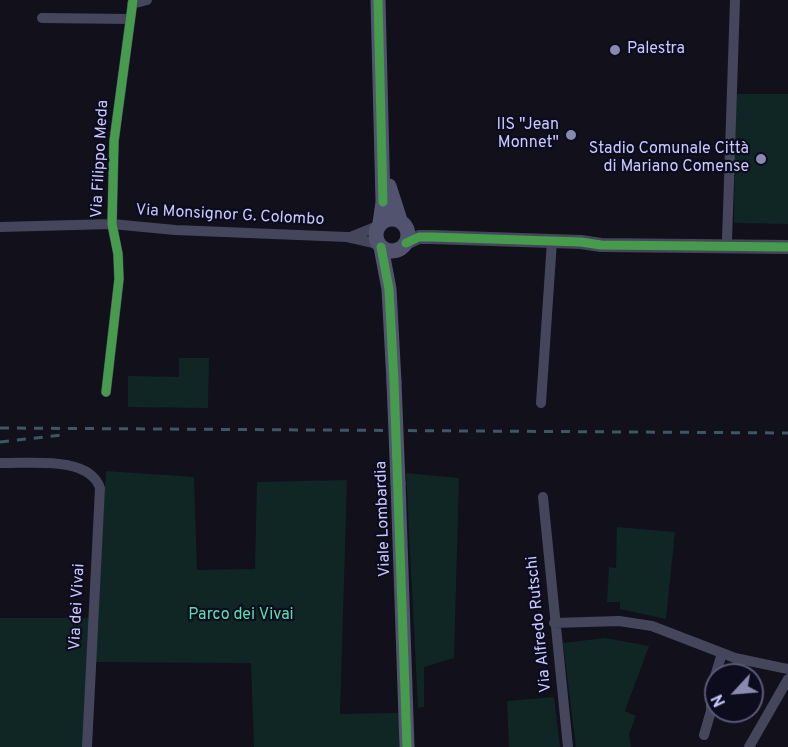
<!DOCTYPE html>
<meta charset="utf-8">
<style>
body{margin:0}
#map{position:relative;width:788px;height:747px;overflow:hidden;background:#11101b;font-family:Overpass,sans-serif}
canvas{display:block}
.north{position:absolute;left:704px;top:663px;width:60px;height:60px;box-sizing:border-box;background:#0d0c1f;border:2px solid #595879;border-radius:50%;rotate:244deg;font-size:16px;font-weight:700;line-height:24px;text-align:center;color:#cbcaff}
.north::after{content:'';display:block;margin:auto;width:21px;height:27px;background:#8a89af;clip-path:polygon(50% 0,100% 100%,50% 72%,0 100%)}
</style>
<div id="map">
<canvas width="788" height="747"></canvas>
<div class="north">N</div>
</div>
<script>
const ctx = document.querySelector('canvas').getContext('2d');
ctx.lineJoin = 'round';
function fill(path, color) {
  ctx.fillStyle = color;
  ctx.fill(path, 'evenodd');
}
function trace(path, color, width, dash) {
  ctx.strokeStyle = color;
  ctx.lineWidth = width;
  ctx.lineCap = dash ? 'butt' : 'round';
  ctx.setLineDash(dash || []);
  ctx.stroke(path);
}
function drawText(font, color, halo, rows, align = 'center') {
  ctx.font = font + ' Overpass,sans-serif';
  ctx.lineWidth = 4.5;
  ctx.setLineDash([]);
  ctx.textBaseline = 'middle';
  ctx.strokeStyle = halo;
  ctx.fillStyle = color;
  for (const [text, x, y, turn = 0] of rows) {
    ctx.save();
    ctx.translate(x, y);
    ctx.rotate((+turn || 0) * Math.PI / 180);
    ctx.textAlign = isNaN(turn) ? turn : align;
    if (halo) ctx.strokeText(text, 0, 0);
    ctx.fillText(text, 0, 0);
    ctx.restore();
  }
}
fill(new Path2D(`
 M735 94H788V224L734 223Z
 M179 358H209L208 408 128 407V376L179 377Z
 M106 471 194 477 197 570 255 569 257 482 347 480 340 714 399 713V747H254L251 663 91 662 87 747H0V618H92L100 572Z
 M406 473 459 478 454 658 424 667V707L418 708Z
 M617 527 675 532 666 619 620 609V602H607L609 567 616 568Z
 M605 638 649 646 625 711 636 716 629 734 631 747H576L563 643Z
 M554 697 560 747H509L507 701Z`), '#0f2625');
trace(new Path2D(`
 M132 4 147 0
 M42 18 130 19
 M0 227 112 224 175 230 347 237 378 244
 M353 236 378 226
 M727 240 735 0
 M106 392 119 279 118 254 112 224 114 141 133 0
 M541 403 552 241
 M0 463C29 464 89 455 100 488L87 747
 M543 497 568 747
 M554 623 619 621 652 626 735 658 788 669
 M704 735 711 711V690L722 653
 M749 747 788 679`), '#45465c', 10);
trace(new Path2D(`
 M406 243 419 237H432L581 242 601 245 788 247`), '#45465c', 14);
trace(new Path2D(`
 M378 0 383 202 380 223
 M389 186 400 220
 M376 235a16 16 0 1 1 32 0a16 16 0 1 1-32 0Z
 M381 247 389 289 394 382
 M398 483 407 747`), '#52536f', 15);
trace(new Path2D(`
 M0 428 788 433
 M0 442 62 435`), '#3d5765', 3, [9, 8]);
trace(new Path2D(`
 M394 382 398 483`), '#52536f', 15);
trace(new Path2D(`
 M378 1 383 202
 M406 243 419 237H432L581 242 601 245 788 247
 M381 247 389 289 394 382 407 747
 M106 392 119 279 118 254 112 224 114 141 133 0`), '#469c4c', 9);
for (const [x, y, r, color] of [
 [615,50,6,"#8a89af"],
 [571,135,6,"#8a89af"],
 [761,159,6,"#8a89af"]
]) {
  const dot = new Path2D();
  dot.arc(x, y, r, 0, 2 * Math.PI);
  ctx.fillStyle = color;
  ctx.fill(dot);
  trace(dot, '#0d0c1f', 2);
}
drawText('16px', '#cbcaff', '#0d0c1f', [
 ["Palestra",627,50,"left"],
 ["IIS \"Jean",559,126],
 ["Monnet\"",559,144],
 ["Stadio Comunale Città",749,150],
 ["di Mariano Comense",749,168]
], 'right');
drawText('16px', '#cbcaff', '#0d0c1f', [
 ["Via Filippo Meda",101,159,-87],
 ["Via Monsignor G. Colombo",230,216,3],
 ["Viale Lombardia",384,519,-92],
 ["Via dei Vivai",78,607,-87],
 ["Via Alfredo Rutschi",540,624,-96]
]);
drawText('16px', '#54e1b0', '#0d0c1f', [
 ["Parco dei Vivai",241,616]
]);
</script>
